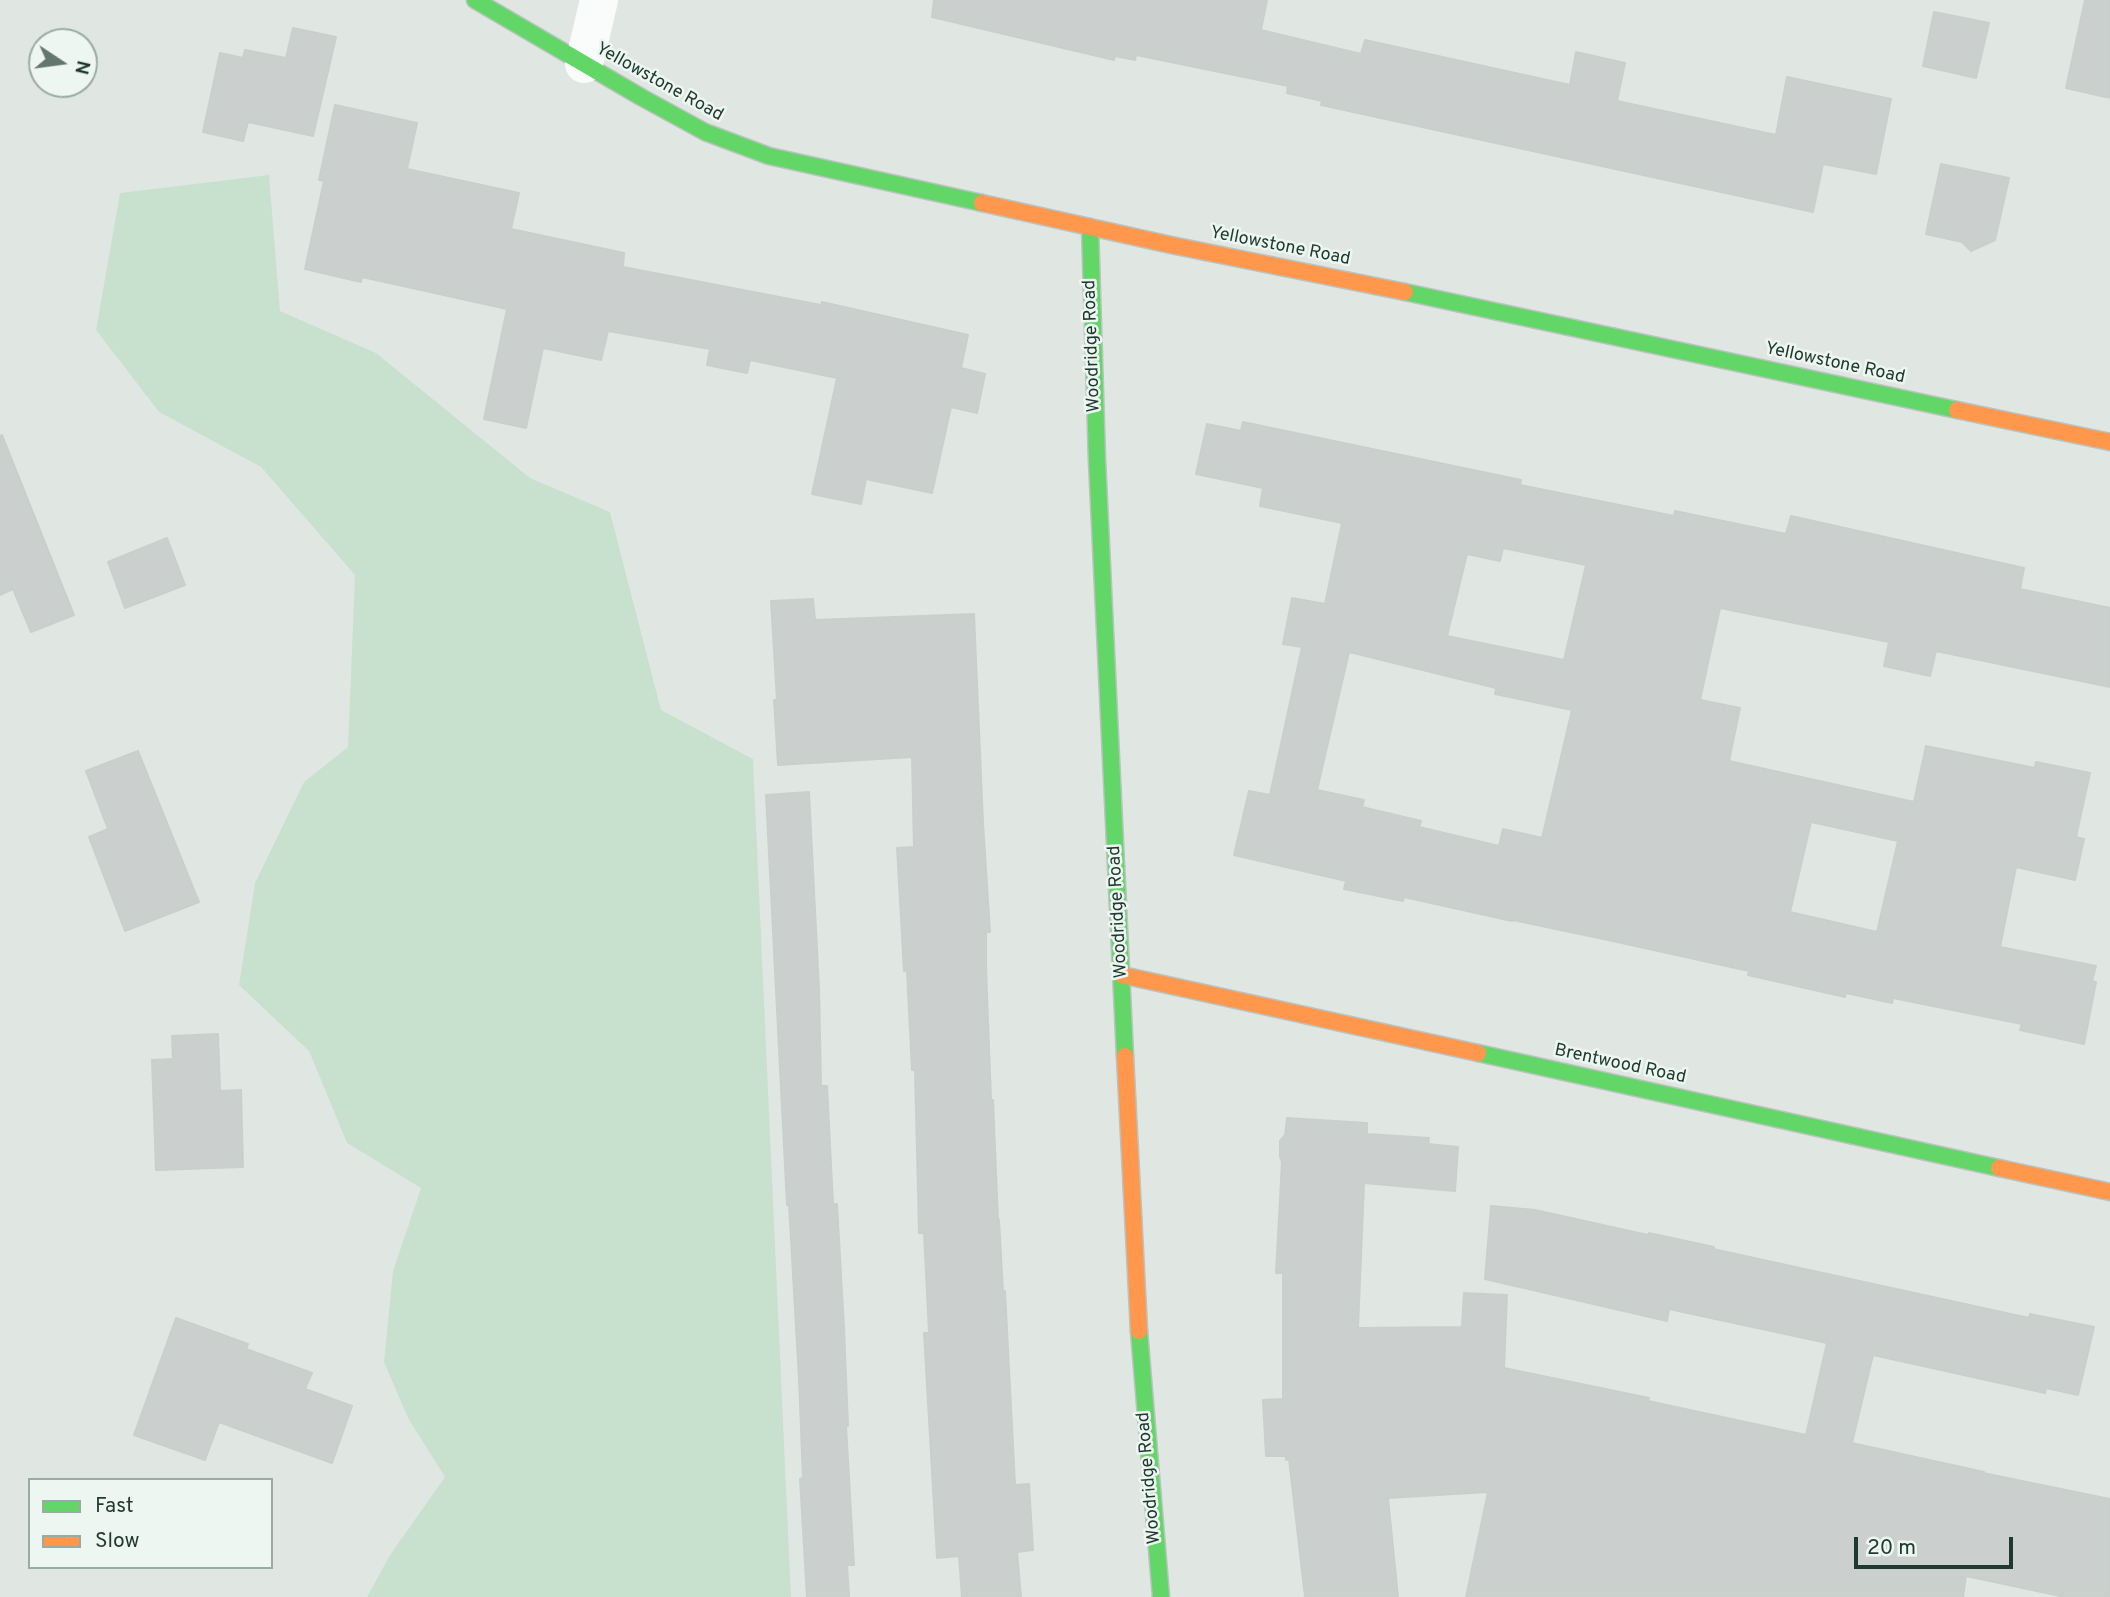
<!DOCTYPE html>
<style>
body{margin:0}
#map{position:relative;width:2110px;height:1597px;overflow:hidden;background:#e0e7e3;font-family:Overpass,sans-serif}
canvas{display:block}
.legend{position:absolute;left:28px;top:1478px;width:245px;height:91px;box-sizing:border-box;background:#eef6f1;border:2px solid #9baaa4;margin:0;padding:9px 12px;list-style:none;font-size:21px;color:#1f3931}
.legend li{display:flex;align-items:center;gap:14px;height:35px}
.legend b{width:35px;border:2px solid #9baaa4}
.north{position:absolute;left:28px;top:28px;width:70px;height:70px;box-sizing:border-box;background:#eef6f1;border:2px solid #9baaa4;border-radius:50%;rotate:103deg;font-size:19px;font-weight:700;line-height:28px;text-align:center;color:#1f3931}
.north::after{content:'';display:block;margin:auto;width:24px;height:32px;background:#63766f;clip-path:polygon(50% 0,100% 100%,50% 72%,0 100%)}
.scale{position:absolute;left:1854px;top:1537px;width:159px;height:32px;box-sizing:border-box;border:4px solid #1f3931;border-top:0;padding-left:9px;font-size:21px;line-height:24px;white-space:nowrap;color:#1f3931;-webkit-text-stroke:5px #eef6f1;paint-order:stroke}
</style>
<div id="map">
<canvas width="2110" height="1597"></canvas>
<ul class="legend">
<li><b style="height:9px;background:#63d668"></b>Fast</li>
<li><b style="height:9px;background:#ff974d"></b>Slow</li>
</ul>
<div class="north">N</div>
<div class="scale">20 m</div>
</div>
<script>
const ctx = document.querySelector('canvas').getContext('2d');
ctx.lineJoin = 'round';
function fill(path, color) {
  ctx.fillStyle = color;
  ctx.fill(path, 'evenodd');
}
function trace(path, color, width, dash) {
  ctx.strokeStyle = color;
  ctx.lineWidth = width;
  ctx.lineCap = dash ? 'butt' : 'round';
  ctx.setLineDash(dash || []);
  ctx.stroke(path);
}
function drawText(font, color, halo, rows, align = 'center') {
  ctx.font = font + ' Overpass,sans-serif';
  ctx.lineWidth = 5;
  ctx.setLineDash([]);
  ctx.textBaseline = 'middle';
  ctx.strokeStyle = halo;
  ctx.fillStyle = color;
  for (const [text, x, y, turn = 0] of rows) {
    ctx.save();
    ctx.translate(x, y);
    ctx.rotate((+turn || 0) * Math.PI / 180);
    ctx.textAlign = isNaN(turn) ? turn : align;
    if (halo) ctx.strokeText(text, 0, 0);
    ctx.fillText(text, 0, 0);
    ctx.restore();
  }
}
fill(new Path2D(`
 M269 175 280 311 376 353 530 478 610 512 661 710 753 759 791 1597H367L390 1555 445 1477 408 1418 384 1362 393 1271 421 1188 347 1143 309 1051 239 985 255 883 304 782 348 747 355 575 261 467 159 412 96 330 120 193Z`), '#c8e1cf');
const building = new Path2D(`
 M934 0H1267L1261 30 1361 54 1365 40 1570 85 1576 52 1625 63 1617 101 1776 135 1787 77 1891 99 1876 174 1823 164 1813 212 1321 105 1322 101 1287 93 1288 86 1136 55 1135 60 1115 56 1114 60 932 17Z
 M2085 0H2110V98L2066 88Z
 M1934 12 1989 23 1976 78 1923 66Z
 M293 28 336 37 313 136 248 122 243 141 203 132 220 53 243 58 245 50 286 58Z
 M335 105 417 123 407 169 519 193 511 229 624 253 623 267 821 305 822 302 968 335 961 368 985 374 977 413 951 407 932 493 866 479 861 504 812 494 837 378 750 360 747 373 707 365 710 349 608 331 601 360 543 348 526 428 484 419 507 309 362 277 361 282 305 269 324 181 319 180Z
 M1941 164 2009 178 1995 240 1971 251 1962 242 1926 234Z
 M1243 422 1521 480 1520 485 1674 516 1675 511 1786 534 1791 516 2024 568 2020 589 2110 608V687L1936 651 1930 676 1884 666 1889 642 1720 608 1700 700 1740 708 1729 761 1914 802 1926 746 2035 768 2036 762 2090 773 2076 837 2084 839 2075 880 2016 867 2000 947 2096 966 2092 981 2096 982 2084 1044 2020 1030 2022 1024 1893 998 1892 1003 1846 993 1845 997 1748 975 1749 971 1608 940 1513 920 1512 921 1404 897 1403 901 1344 889 1346 881 1234 855 1249 791 1270 795 1302 647 1283 644 1292 598 1325 604 1342 523 1260 506 1263 488 1196 474 1207 424 1241 431ZM1503 548 1586 565 1564 660 1447 636 1467 554 1500 561ZM1349 652 1496 688 1495 694 1572 710 1542 838 1503 829 1499 846 1419 827 1421 821 1362 807 1364 800 1317 790ZM1811 822 1898 841 1877 932 1790 912Z
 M2 435 74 615 31 632 13 589 0 595V436Z
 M167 538 185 585 125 608 108 562Z
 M813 599 815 620 974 614 983 823 990 932H986V967L991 1100H993L998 1221 999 1220 1003 1292 1005 1291 1015 1485 1029 1484 1033 1550 1017 1552 1021 1597H962L959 1556 937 1558 924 1333H929L924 1233H919L915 1070H912L907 970 904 971 897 848 914 847 912 757 778 765 774 700H777L771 601Z
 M138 751 199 902 125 931 89 837 108 829 86 771Z
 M809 792 819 989 821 1086H827L833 1204H837L844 1328 848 1426H846L854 1565H847L849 1597H807L800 1479 803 1478 799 1379 789 1205H787L766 795Z
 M218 1034 220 1091 241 1090 243 1167 156 1170 152 1060 173 1059 172 1036Z
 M1287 1118 1367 1123V1134L1429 1138 1428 1144 1458 1147 1455 1191 1364 1183 1358 1328 1462 1327 1464 1293 1507 1295 1504 1368 1649 1398 1648 1401 1806 1435 1827 1343 1669 1309 1667 1321 1485 1279 1491 1206 1535 1210 1648 1235 1649 1233 1714 1247 1713 1249 2029 1318 2030 1314 2094 1327 2078 1395 2046 1388 2045 1393 1873 1355 1852 1443 1984 1472 1983 1473 2110 1499V1597H2065L1966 1576 1963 1597H1466L1488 1492 1388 1498 1398 1597H1305L1289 1459 1286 1460V1456H1266L1263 1400 1283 1399V1273H1276L1282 1162 1280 1157V1141L1285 1135Z
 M176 1318 248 1344 246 1349 312 1373 305 1389 352 1406 332 1463 219 1422 205 1460 134 1435Z`);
fill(building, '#cbd0ce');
trace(building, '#c9d0cc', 2);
const fast = new Path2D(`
 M475 0 641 97 705 132 769 156 982 203
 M1090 227 1097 460 1125 1056
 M1405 292 1957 410
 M1478 1053 1999 1168
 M1139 1331 1161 1597`);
const slow = new Path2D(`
 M982 203 1171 245 1405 292
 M1957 410 2110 442
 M1122 975 1478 1053
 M1125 1056 1139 1331
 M1999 1168 2110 1192`);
trace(fast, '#bac3bf', 19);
trace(slow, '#bac3bf', 19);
trace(new Path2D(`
 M584 64 599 0`), '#fafbfb', 38);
trace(fast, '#63d668', 16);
trace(slow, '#ff974d', 16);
drawText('18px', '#1f3931', '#eef6f1', [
 ["Yellowstone Road",659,83,29],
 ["Yellowstone Road",1280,247,11],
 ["Woodridge Road",1093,346,-92],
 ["Yellowstone Road",1835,364,12],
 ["Woodridge Road",1119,912,-93],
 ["Brentwood Road",1620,1065,12],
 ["Woodridge Road",1150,1478,-95]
]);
</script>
